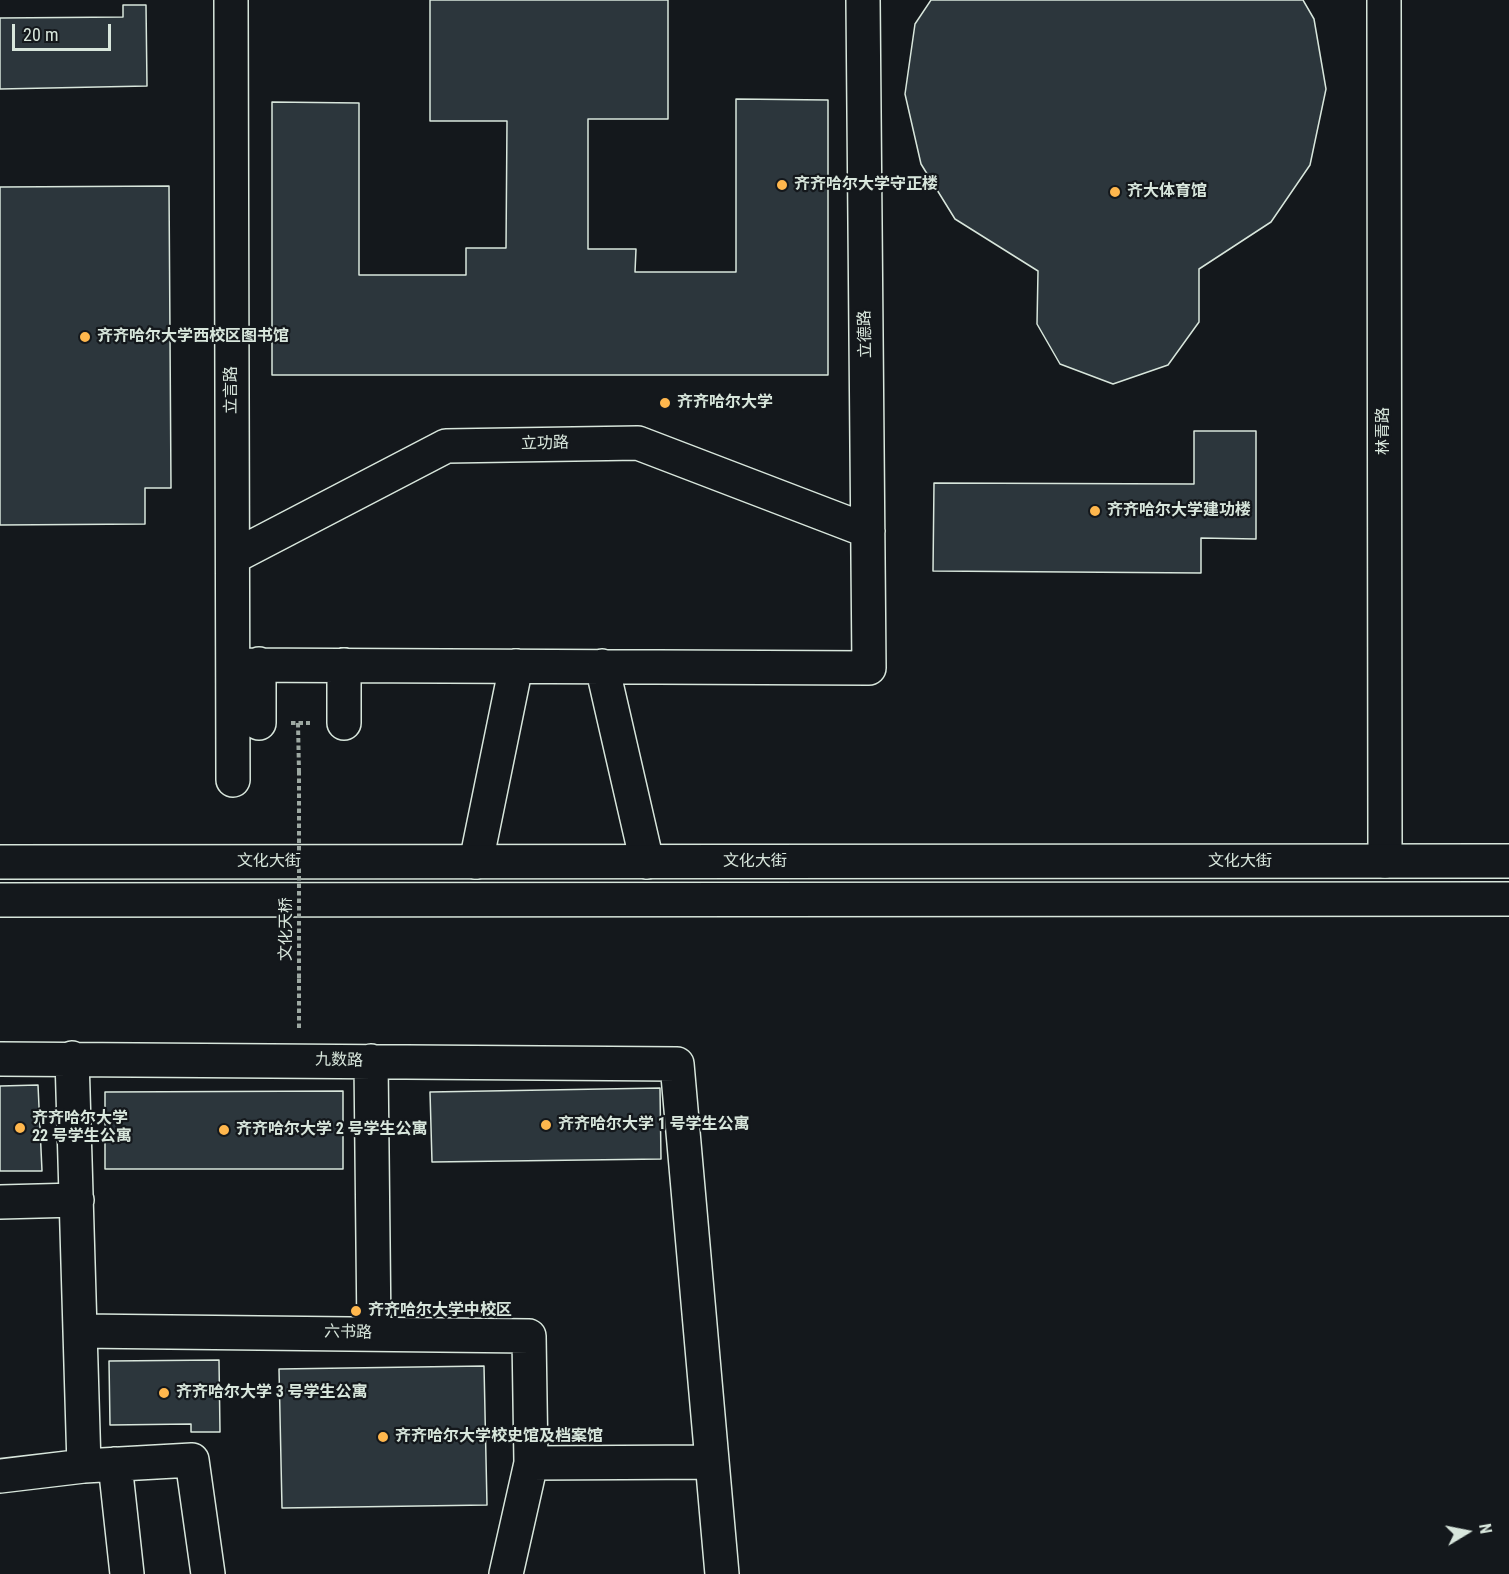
<!DOCTYPE html>
<meta charset="utf-8">
<style>
body{margin:0}
#map{position:relative;width:1509px;height:1574px;overflow:hidden;background:#14181c;font-family:"Roboto Condensed",sans-serif}
canvas{display:block}
.north{position:absolute;left:1437px;top:1502px;width:60px;height:60px;-webkit-text-stroke:4px #14181c;paint-order:stroke;rotate:80deg;font-size:16px;font-weight:700;line-height:24px;text-align:center;color:#d8e6dc}
.north::after{content:'';display:block;margin:auto;width:21px;height:27px;background:#d8e6dc;clip-path:polygon(50% 0,100% 100%,50% 72%,0 100%)}
.scale{position:absolute;left:12px;top:24px;width:99px;height:27px;box-sizing:border-box;border:3px solid #d8e6dc;border-top:0;padding-left:8px;font-size:18px;line-height:21px;white-space:nowrap;color:#d8e6dc;-webkit-text-stroke:4px #14181c;paint-order:stroke}
</style>
<div id="map">
<canvas width="1509" height="1574"></canvas>
<div class="north">N</div>
<div class="scale">20 m</div>
</div>
<script>
const ctx = document.querySelector('canvas').getContext('2d');
ctx.lineJoin = 'round';
function fill(path, color) {
  ctx.fillStyle = color;
  ctx.fill(path, 'evenodd');
}
function trace(path, color, width, dash) {
  ctx.strokeStyle = color;
  ctx.lineWidth = width;
  ctx.lineCap = dash ? 'butt' : 'round';
  ctx.setLineDash(dash || []);
  ctx.stroke(path);
}
function drawText(font, color, halo, rows, align = 'center') {
  ctx.font = font + ' "Roboto Condensed","Noto Sans SC",sans-serif';
  ctx.lineWidth = 4.5;
  ctx.setLineDash([]);
  ctx.textBaseline = 'middle';
  ctx.strokeStyle = halo;
  ctx.fillStyle = color;
  for (const [text, x, y, turn = 0] of rows) {
    ctx.save();
    ctx.translate(x, y);
    ctx.rotate((+turn || 0) * Math.PI / 180);
    ctx.textAlign = isNaN(turn) ? turn : align;
    if (halo) ctx.strokeText(text, 0, 0);
    ctx.fillText(text, 0, 0);
    ctx.restore();
  }
}
const building = new Path2D(`
 M430 0H668V119H588V249H636L635 272H736V99L828 100V375H272V102L359 103V275H466V248H506L507 121H430Z
 M931 0H1303L1314 19 1326 89 1310 165 1271 222 1199 269V322L1168 365 1113 384 1060 364 1037 324 1038 271 955 219 921 164 905 94 915 24Z
 M123 5H146L147 86 0 89V18L123 17Z
 M169 186 171 488H145V524L0 525V187Z
 M1194 431H1256V539L1201 538V573L933 571 934 483 1194 484Z
 M38 1085 42 1171H0V1086Z
 M660 1088 661 1159 432 1162 430 1092Z
 M343 1091V1169H105V1092Z
 M219 1360 220 1432H191V1424L110 1425 109 1361Z
 M484 1366 487 1505 282 1508 279 1369Z`);
fill(building, '#2c363c');
trace(building, '#d8e6dc', 1.5);
const minor = new Path2D(`
 M231 0 233 780
 M1384 0 1385 861
 M233 557 446 446 638 443 868 531
 M233 665 869 668 863 0
 M602 666 647 862
 M259 723V664
 M344 723V665
 M476 862 516 666
 M72 1058 80 1331
 M0 1059 677 1064 722 1574
 M371 1061 374 1333
 M0 1202 77 1200
 M115 1464 127 1574
 M84 1466 192 1460 208 1574
 M0 1476 84 1466 80 1331 529 1336 531 1463 712 1462
 M506 1574 531 1463`);
const major = new Path2D(`
 M0 862 1509 861
 M0 900 1509 899`);
trace(minor, '#d8e6dc', 36);
trace(major, '#d8e6dc', 36);
trace(new Path2D(`
 M291 723H310
 M298 723 299 772
 M299 1028V978`), '#9da8a2', 4, [4.5, 3]);
trace(minor, '#14181c', 33);
trace(major, '#14181c', 33);
trace(new Path2D(`
 M299 978V772`), '#9da8a2', 4, [4.5, 3]);
for (const [x, y, r, color] of [
 [782,185,6,"#ffb74d"],
 [1115,192,6,"#ffb74d"],
 [85,337,6,"#ffb74d"],
 [665,403,6,"#ffb74d"],
 [1095,511,6,"#ffb74d"],
 [546,1125,6,"#ffb74d"],
 [20,1128,6,"#ffb74d"],
 [224,1130,6,"#ffb74d"],
 [356,1311,6,"#ffb74d"],
 [164,1393,6,"#ffb74d"],
 [383,1437,6,"#ffb74d"]
]) {
  const dot = new Path2D();
  dot.arc(x, y, r, 0, 2 * Math.PI);
  ctx.fillStyle = color;
  ctx.fill(dot);
  trace(dot, '#14181c', 2);
}
drawText('bold 16px', '#d8e6dc', '#14181c', [
 ["齐齐哈尔大学守正楼",794,185],
 ["齐大体育馆",1127,192],
 ["齐齐哈尔大学西校区图书馆",97,337],
 ["齐齐哈尔大学",677,403],
 ["齐齐哈尔大学建功楼",1107,511],
 ["齐齐哈尔大学",32,1119],
 ["22 号学生公寓",32,1137],
 ["齐齐哈尔大学 1 号学生公寓",558,1125],
 ["齐齐哈尔大学 2 号学生公寓",236,1130],
 ["齐齐哈尔大学中校区",368,1311],
 ["齐齐哈尔大学 3 号学生公寓",176,1393],
 ["齐齐哈尔大学校史馆及档案馆",395,1437]
], 'left');
drawText('16px', '#d8e6dc', '#14181c', [
 ["立德路",866,334,-91],
 ["立言路",232,390,-90],
 ["林青路",1384,431,-90],
 ["立功路",545,444,-1],
 ["文化大街",269,862],
 ["文化大街",755,862],
 ["文化大街",1240,862],
 ["文化天桥",287,929,-90],
 ["九数路",339,1061,1],
 ["六书路",348,1333,1]
]);
</script>
